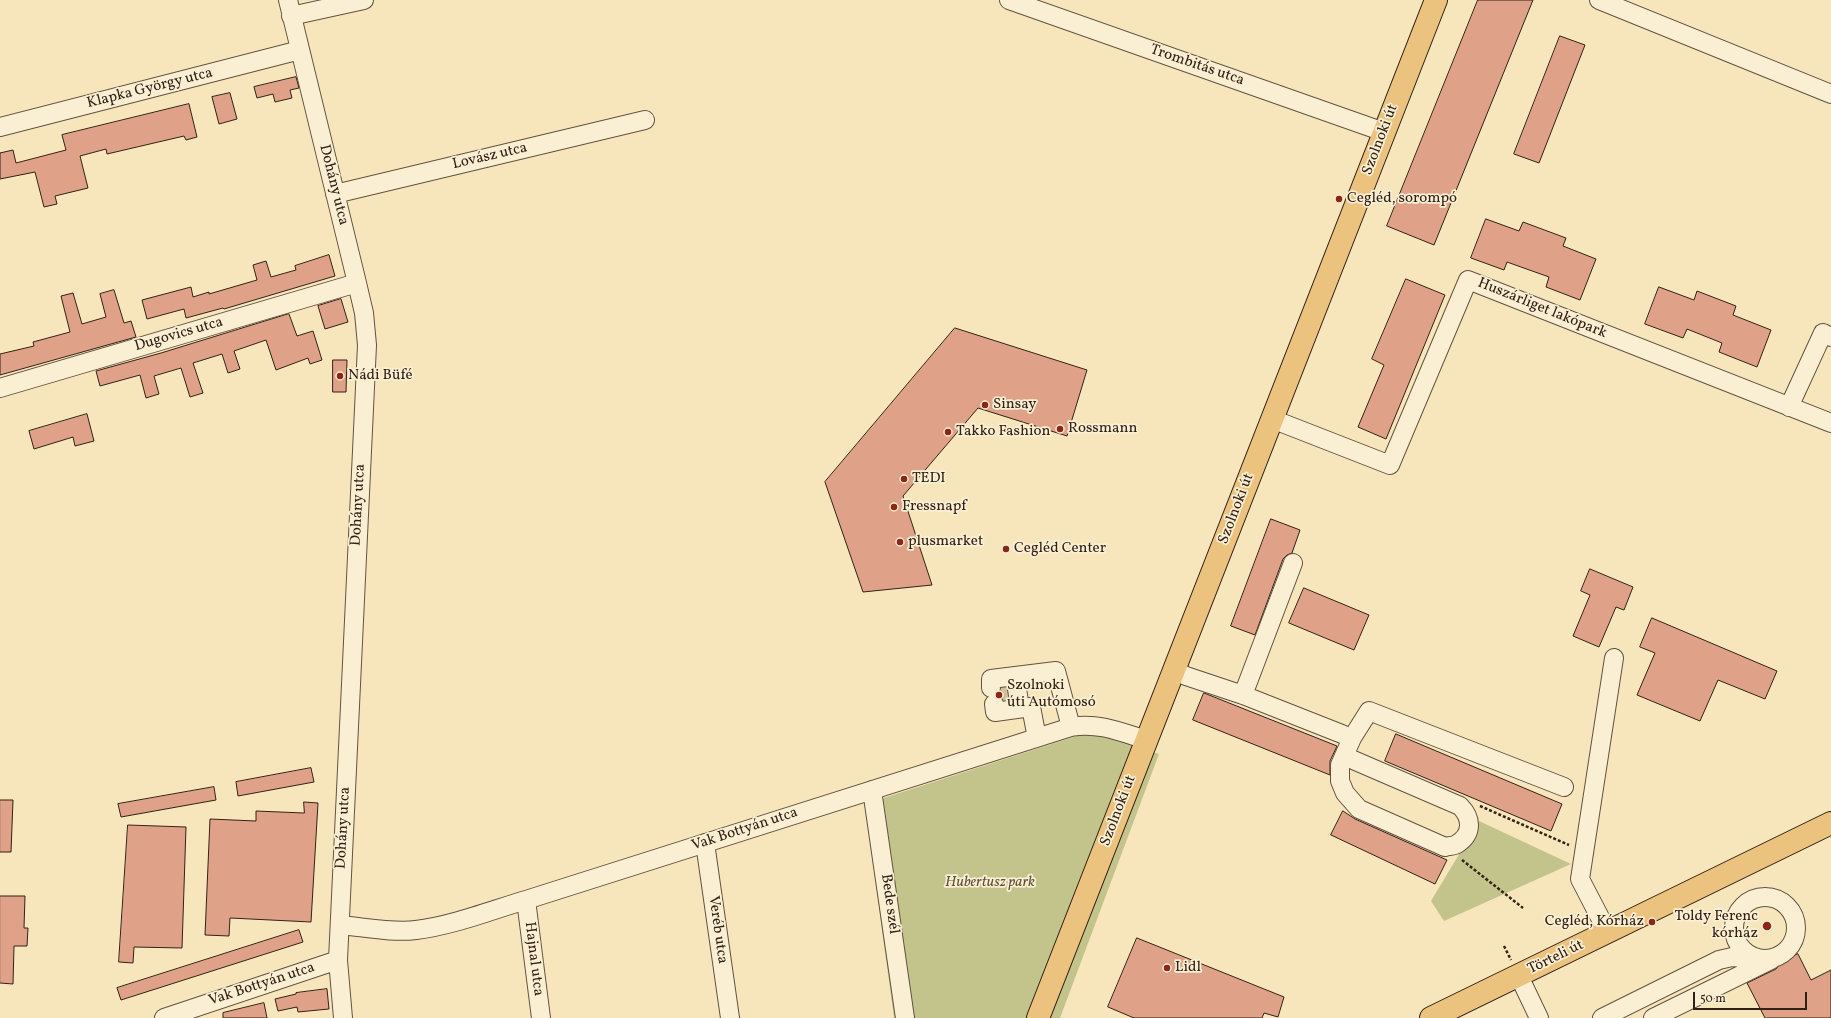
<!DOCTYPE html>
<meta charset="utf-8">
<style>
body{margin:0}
#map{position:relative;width:1831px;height:1018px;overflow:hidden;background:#f7e6bc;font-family:Vollkorn,serif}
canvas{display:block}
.scale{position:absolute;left:1693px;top:992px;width:114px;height:18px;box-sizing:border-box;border:2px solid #322116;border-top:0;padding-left:5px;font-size:12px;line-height:14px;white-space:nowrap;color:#322116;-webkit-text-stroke:3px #faefd3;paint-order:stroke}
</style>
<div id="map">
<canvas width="1831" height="1018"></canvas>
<div class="scale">50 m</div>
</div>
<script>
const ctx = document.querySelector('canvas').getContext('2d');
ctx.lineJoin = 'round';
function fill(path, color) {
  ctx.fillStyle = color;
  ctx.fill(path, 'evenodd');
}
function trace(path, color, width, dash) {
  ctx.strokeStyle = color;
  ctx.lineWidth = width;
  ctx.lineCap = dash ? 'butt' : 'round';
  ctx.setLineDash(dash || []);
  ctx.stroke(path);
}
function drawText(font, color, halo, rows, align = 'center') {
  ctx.font = font + ' Vollkorn,serif';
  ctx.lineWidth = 3.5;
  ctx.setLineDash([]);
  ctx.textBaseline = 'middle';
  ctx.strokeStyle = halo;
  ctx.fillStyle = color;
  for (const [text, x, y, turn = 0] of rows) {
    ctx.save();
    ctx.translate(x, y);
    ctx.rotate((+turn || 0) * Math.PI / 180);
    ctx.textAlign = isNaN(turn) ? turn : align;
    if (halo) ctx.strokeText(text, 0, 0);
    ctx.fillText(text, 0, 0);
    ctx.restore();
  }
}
fill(new Path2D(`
 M1086 733 1113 738 1159 754 1060 1018H894L865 804Z
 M1479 821 1571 864 1444 921 1431 901Z`), '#c3c38c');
const building = new Path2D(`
 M1478 0H1533L1434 245 1387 226Z
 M1560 36 1585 45 1539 163 1514 154Z
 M296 77 299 88 290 90 292 98 275 102 273 94 257 98 254 87Z
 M230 93 237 119 219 124 212 97Z
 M189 104 197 137 186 140 184 136 107 154 106 149 80 156 88 188 55 196 57 204 44 207 35 172 0 179V153L13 150 16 163 66 150 62 135Z
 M1486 219 1519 231 1523 222 1566 238 1563 246 1596 259 1580 300 1546 287 1549 277 1507 262 1504 270 1471 258Z
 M329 255 335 276 224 309 223 308 186 318 184 309 147 319 142 300 191 287 193 297 209 292V294L257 280 253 265 266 261 271 277 296 270 295 266Z
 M1406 279 1445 295 1386 439 1358 427 1384 365 1372 359Z
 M1659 287 1694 300 1697 291 1736 306 1733 315 1771 330 1757 367 1719 352 1722 343 1687 329 1683 338 1645 324Z
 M114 290 124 323 131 321 136 337 0 375V354L34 346 33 342 70 332 61 296 73 293 82 324 106 317 100 294Z
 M341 299 348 322 325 329 318 306Z
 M289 314 297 336 313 331 322 360 310 364 308 358 276 370 266 340 234 351 240 369 228 373 222 354 193 363 203 393 190 397 181 368 154 376 159 394 146 398 140 375 100 386 96 371 161 353Z
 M955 328 1087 370 1067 436 978 408 903 496 932 585 863 592 825 482Z
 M333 360H347L346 392H333Z
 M87 414 94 441 75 446 73 437 34 449 29 431Z
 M1271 519 1300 530 1292 553 1287 555 1283 559 1255 635 1231 626Z
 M1590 569 1633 587 1624 610 1616 607 1599 647 1573 636 1590 595 1581 591Z
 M1304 588 1369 615 1354 650 1289 623Z
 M1652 618 1777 671 1765 699 1718 680 1700 721 1637 695 1655 653 1640 647Z
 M1001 688H1006L1008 700H1003L999 695Z
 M1204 693 1337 746 1330 761V775L1193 720Z
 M1396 734 1562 804 1551 831 1385 761Z
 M311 768 314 782 238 796 236 782Z
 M214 787 216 800 121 817 118 804Z
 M0 800H13L11 852H0Z
 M304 802 318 803 311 922 230 918 229 936 205 935 210 819 256 821V811L304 813Z
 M1343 811 1355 819 1447 860 1435 884 1331 835Z
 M128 825 186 827 182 948 134 947 133 963 119 962Z
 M0 896H25L24 928H28L27 946H14L13 984 0 983Z
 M299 930 303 942 121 1000 117 988Z
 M1137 938 1284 997 1278 1017 1264 1013 1262 1018H1134L1108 1007Z
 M1798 954 1811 980 1831 970V1018H1765L1747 983 1776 969 1781 962Z
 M327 989 329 1009 298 1012 297 1007 278 1011 275 999 296 994V993Z
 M264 1003 267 1018H223V1013Z`);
fill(building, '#dfa188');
trace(building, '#322116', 1);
trace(new Path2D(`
 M1004 686 1007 702`), '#d0bf9b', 18, [18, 9]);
const minor = new Path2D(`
 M288 0 357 283 364 313 367 345 338 960 343 1018
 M1009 0 1384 132
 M1599 0 1831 94
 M291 16 364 0
 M0 127 300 50
 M335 194 645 120
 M0 388 357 283
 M1789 407 1823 333 1831 337
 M1272 419 1390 465 1468 280 1831 423
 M1174 670 1186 676 1243 695 1352 738 1340 765V781L1345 793 1359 809 1445 847C1449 846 1454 846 1457 844 1473 834 1472 818 1460 806L1344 756
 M1015 676 1020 708
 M991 688V679L1056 671 1071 727
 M1243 695 1293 563
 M994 704 995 712 1031 707 1037 738
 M1352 738 1369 711 1564 787
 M872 790 905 1018
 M705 843 730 1018
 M1734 928a31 31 0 1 1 62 0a31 31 0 1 1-62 0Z
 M526 900 541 1018
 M340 925C365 927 391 933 416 930 451 926 492 910 526 900L1071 727C1098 722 1121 732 1146 740
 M1608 933 1580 879 1614 658
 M1519 976 1539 1018
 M164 1018 338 960
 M1602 1018 1719 960 1732 957 1757 959
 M1653 1018 1771 960`);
const major = new Path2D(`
 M1038 1018 1436 0
 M1431 1018 1831 823`);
trace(minor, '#635240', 20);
trace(major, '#322116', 24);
trace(new Path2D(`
 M1480 806 1569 845
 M1462 860 1523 908
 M1504 946 1511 960`), '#322116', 2.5, [3, 2]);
trace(minor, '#faefd3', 18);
trace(major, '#ecc37e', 22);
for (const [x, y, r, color] of [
 [1339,199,4,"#8f2418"],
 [340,376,4,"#8f2418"],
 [985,405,4,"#8f2418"],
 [1060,429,4,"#8f2418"],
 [948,432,4,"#8f2418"],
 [904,479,4,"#8f2418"],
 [894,507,4,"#8f2418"],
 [900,542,4,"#8f2418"],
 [1006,549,4,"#8f2418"],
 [999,695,4,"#8f2418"],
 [1652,922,4,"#8f2418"],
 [1767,926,5,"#8f2418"],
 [1167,968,4,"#8f2418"]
]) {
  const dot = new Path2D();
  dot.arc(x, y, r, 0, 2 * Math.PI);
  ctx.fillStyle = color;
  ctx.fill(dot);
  trace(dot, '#faefd3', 1.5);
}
drawText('15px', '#322116', '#faefd3', [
 ["Trombitás utca",1197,66,19],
 ["Klapka György utca",150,89,-14],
 ["Szolnoki út",1381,140,-69],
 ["Lovász utca",490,157,-13],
 ["Dohány utca",333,185,76],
 ["Huszárliget lakópark",1542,309,22],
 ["Dugovics utca",179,335,-16],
 ["Dohány utca",359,505,-87],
 ["Szolnoki út",1237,509,-69],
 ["Szolnoki út",1119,811,-69],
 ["Dohány utca",344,828,-87],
 ["Vak Bottyán utca",745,830,-18],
 ["Bede szél",889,904,82],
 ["Veréb utca",717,930,82],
 ["Törteli út",1556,958,-26],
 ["Hajnal utca",533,959,83],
 ["Vak Bottyán utca",262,985,-18]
]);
drawText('15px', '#322116', '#faefd3', [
 ["Cegléd, sorompó",1347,199],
 ["Nádi Büfé",348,376],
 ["Sinsay",993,405],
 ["Rossmann",1068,429],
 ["Takko Fashion",956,432],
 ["TEDI",912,479],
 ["Fressnapf",902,507],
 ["plusmarket",908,542],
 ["Cegléd Center",1014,549],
 ["Szolnoki",1007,686],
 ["úti Autómosó",1007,703],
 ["Toldy Ferenc",1758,917,"right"],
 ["kórház",1758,934,"right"],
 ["Cegléd, Kórház",1644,922,"right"],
 ["Lidl",1175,968]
], 'left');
drawText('italic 15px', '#5e5239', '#faefd3', [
 ["Hubertusz park",990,883]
]);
</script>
